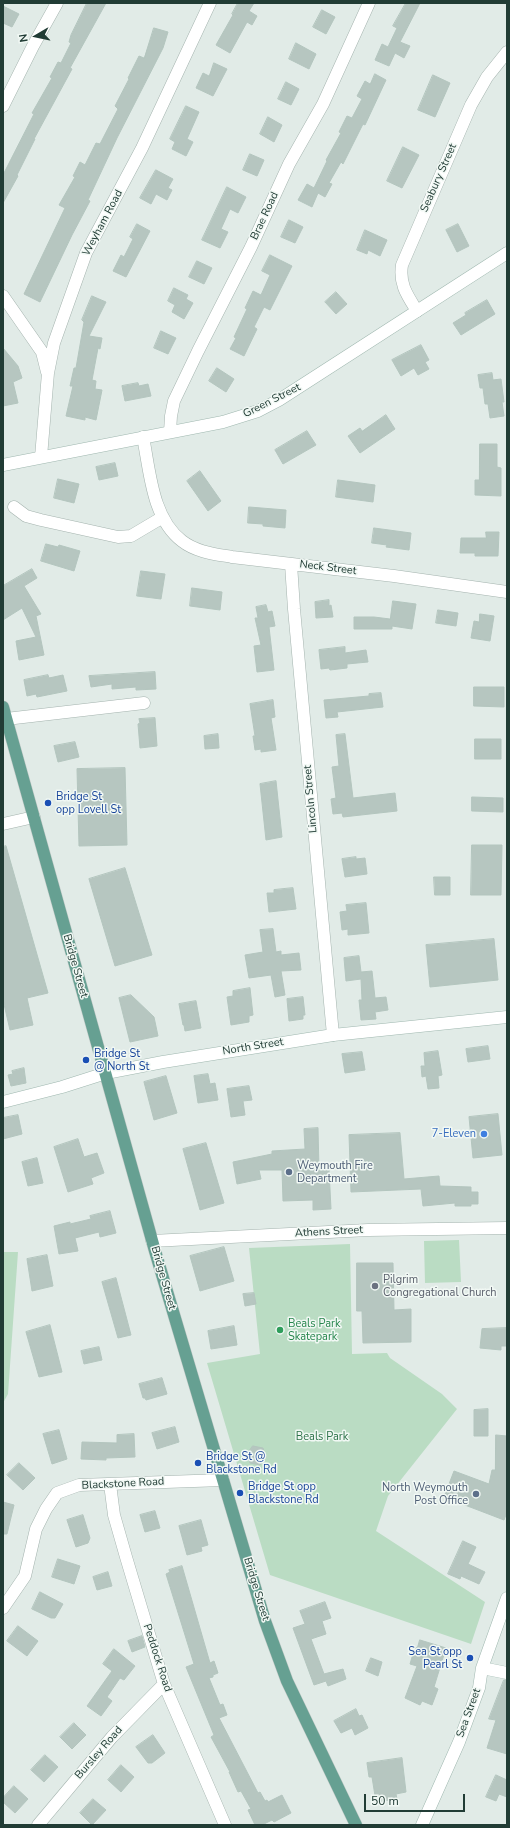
<!DOCTYPE html>
<style>
body{margin:0}
#map{position:relative;width:510px;height:1828px;overflow:hidden;background:#e1ebe7;font-family:"Nunito Sans",sans-serif}
canvas{display:block}
.frame{position:absolute;inset:0;border:4px solid #213c35;pointer-events:none}
.north{position:absolute;left:16px;top:16px;width:40px;height:40px;-webkit-text-stroke:3px #f1f8f4;paint-order:stroke;rotate:261deg;font-size:11px;font-weight:700;line-height:16px;text-align:center;color:#213c35}
.north::after{content:'';display:block;margin:auto;width:14px;height:18px;background:#213c35;clip-path:polygon(50% 0,100% 100%,50% 72%,0 100%)}
.scale{position:absolute;left:364px;top:1794px;width:101px;height:18px;box-sizing:border-box;border:2px solid #213c35;border-top:0;padding-left:5px;font-size:12px;line-height:14px;white-space:nowrap;color:#213c35;-webkit-text-stroke:3px #f1f8f4;paint-order:stroke}
</style>
<div id="map">
<canvas width="510" height="1828"></canvas>
<div class="frame"></div>
<div class="north">N</div>
<div class="scale">50 m</div>
</div>
<script>
const ctx = document.querySelector('canvas').getContext('2d');
ctx.lineJoin = 'round';
function fill(path, color) {
  ctx.fillStyle = color;
  ctx.fill(path, 'evenodd');
}
function trace(path, color, width, dash) {
  ctx.strokeStyle = color;
  ctx.lineWidth = width;
  ctx.lineCap = dash ? 'butt' : 'round';
  ctx.setLineDash(dash || []);
  ctx.stroke(path);
}
function drawText(font, color, halo, rows, align = 'center') {
  ctx.font = font + ' "Nunito Sans",sans-serif';
  ctx.lineWidth = 3;
  ctx.setLineDash([]);
  ctx.textBaseline = 'middle';
  ctx.strokeStyle = halo;
  ctx.fillStyle = color;
  for (const [text, x, y, turn = 0] of rows) {
    ctx.save();
    ctx.translate(x, y);
    ctx.rotate((+turn || 0) * Math.PI / 180);
    ctx.textAlign = isNaN(turn) ? turn : align;
    if (halo) ctx.strokeText(text, 0, 0);
    ctx.fillText(text, 0, 0);
    ctx.restore();
  }
}
fill(new Path2D(`
 M459 1240 461 1282 425 1283 424 1241Z
 M350 1244 352 1354 387 1353 390 1358 442 1394 457 1409 388 1496 376 1531 485 1602 471 1644 270 1575 207 1363 260 1354 249 1248Z
 M3 1252H18L8 1394 3 1403Z`), '#badcc3');
const building = new Path2D(`
 M87 3H106L70 68 72 69 34 139H35L17 175 18 176 3 203V175L34 114 32 113 52 78 50 77 58 62 61 63 71 43 69 42 71 35Z
 M238 3H254L249 11 257 16 252 25 247 22 230 53 216 45 233 15 232 14Z
 M406 3H420L400 42 410 46 404 58 395 53 389 66 375 60 382 44 388 47 397 28 393 26Z
 M3 6 19 14 12 27 3 23Z
 M322 10 335 17 326 34 313 27Z
 M154 28 168 32 163 48 117 138 88 200 90 201 72 235 40 302 24 294 65 208 59 205 75 177 73 176 80 162 85 165 96 143 100 144 118 109 115 106 129 79 128 78 139 56 144 58Z
 M296 43 316 54 309 69 289 59Z
 M214 63 227 69 213 96 196 88 203 73 209 76Z
 M375 74 386 80 365 125 363 124 343 164 341 162 329 183 332 184 325 197 318 193 312 207 298 200 307 184 314 188 327 161 326 160 341 133 339 132 347 116 352 118 362 99 357 96 365 81 370 84Z
 M433 75 450 83 435 117 418 110Z
 M286 82 299 89 291 105 278 99Z
 M186 106 199 112 187 139 193 142 186 156 172 149 175 142 170 139Z
 M268 117 282 125 274 142 260 134Z
 M403 147 419 155 402 188 387 181Z
 M250 154 264 160 257 176 243 170Z
 M156 170 173 179 168 188 172 190 167 200 156 194 151 204 140 198Z
 M227 187 246 197 238 213 230 209 221 229 228 232 220 248 202 240Z
 M289 220 303 227 295 243 281 237Z
 M137 224 150 231 126 277 113 271 121 255 124 257 133 239 130 237Z
 M458 224 469 246 457 252 446 230Z
 M365 230 387 240 380 256 368 250 367 254 357 250Z
 M270 255 292 266 270 310 264 307 254 327 257 329 244 356 230 349 236 338 234 337 247 309 245 308 253 291 261 295 270 275 262 271Z
 M197 261 212 268 204 284 189 277Z
 M174 288 188 295 186 299 193 303 184 319 172 312 175 305 168 301Z
 M336 292 347 304 336 314 325 302Z
 M92 296 106 302 89 336 102 338 100 349 98 348 92 380 96 381 95 389 102 390 96 420 85 417V420L66 416 73 386H70L74 368H76L84 322 82 320Z
 M487 300 495 314 461 335 453 323 466 315 465 313Z
 M161 331 176 338 168 354 154 348Z
 M421 345 429 360 425 362 429 369 418 375 414 368 401 376 392 360Z
 M3 348 18 366 22 378 13 382 18 403 3 406Z
 M217 368 234 379 226 392 209 381Z
 M492 373 493 380 501 379 504 402H502L504 416 490 418 488 404H485L483 388H480L478 375Z
 M138 383 139 386 148 384 151 396 125 401 122 386Z
 M386 415 395 429 360 453 348 436 360 428 362 431Z
 M307 431 316 445 283 464 275 450Z
 M480 444H497V467L501 468V496L475 495V480H479Z
 M115 463 118 476 99 480 96 467Z
 M200 471 221 501 208 511 187 481Z
 M58 479 79 484 74 503 54 498Z
 M338 480 375 485 373 502 336 497Z
 M249 507 286 510 285 528 263 526V524L248 523Z
 M374 528 411 533 409 550 386 547 387 545 372 543Z
 M486 532H499L498 556H475V553H460L461 538H486Z
 M46 544 58 547 59 545 80 551 74 571 41 561Z
 M32 569 37 578 24 586 41 614 36 616 44 655 19 660 16 641 36 637 22 608 3 620V586Z
 M141 571 165 574 161 599 137 596Z
 M192 588 222 592 220 610 190 606Z
 M329 600V606L331 605 333 617 316 618 315 602Z
 M393 601 416 604 412 629 392 626V629H354V617H374L390 619Z
 M266 605 268 612 272 611 275 626 269 627 274 670 257 672 254 646 261 645 255 618H258L256 607Z
 M438 610 458 613 456 626 436 623Z
 M480 614 494 616 490 641 471 638 474 621 479 622Z
 M345 647V653L366 650 368 662 347 664V668L330 670 329 668 321 669 319 650Z
 M155 672 156 689 136 690V687L112 689V684L91 687 89 676Z
 M48 675 49 678 63 675 67 691 37 697 36 694 27 696 24 680Z
 M474 687H504V707L474 706Z
 M381 693 383 707 337 712 338 717 326 718 324 700 369 696V694Z
 M273 700 275 717 271 718 276 750 261 752V749L255 750 253 736H255L250 704Z
 M155 718 157 746 140 748 138 724 140 723 139 719Z
 M218 734 219 748 205 749 204 736Z
 M345 734 353 798 395 793 397 811 343 817 342 813 333 814 331 799 336 798 332 767 339 766 336 735Z
 M475 739H501V759H475Z
 M75 742 79 757 58 762 54 746Z
 M125 768 127 845 79 846 77 769Z
 M276 781 282 837 266 840 260 784Z
 M472 797 503 798V812L472 811Z
 M472 845H502L501 895H471Z
 M6 846 48 993 27 998 33 1025 10 1030 3 1000V847Z
 M356 857V859L365 858 367 874 345 877 342 859Z
 M125 868 152 955 115 966 89 879Z
 M434 877H450V895H435Z
 M293 888 296 909 269 912 267 893H274V890Z
 M366 903 369 933 348 935V929L342 930 340 912 347 911 346 905Z
 M273 929 276 952 281 951V955L299 953 301 970 281 971 285 995 275 997 271 975 249 978 245 955 263 952 260 930Z
 M494 939 498 980 430 987 426 945Z
 M359 956 361 972 372 971 375 998 386 997 388 1010 375 1012 376 1019 361 1020 359 1000H362L361 979 346 981 344 958Z
 M250 988 253 1015 249 1016V1022L231 1025 227 997 233 996V991Z
 M131 995 154 1017 158 1036 130 1042 119 998Z
 M303 997 305 1015H303V1019L289 1021 287 999Z
 M196 1001 201 1028 185 1031 184 1025H183L179 1004Z
 M488 1046 490 1059 468 1062 466 1049Z
 M438 1051 442 1075 438 1076 439 1088 428 1089 426 1076 422 1077 421 1066H425L424 1053Z
 M362 1052 365 1070 345 1073 342 1054Z
 M24 1068 26 1083 11 1086 8 1075 13 1074 12 1071Z
 M208 1074 210 1084 215 1083 218 1100 198 1103 194 1076Z
 M166 1076 177 1113 154 1120 144 1082Z
 M249 1086 252 1100 243 1101 245 1115 231 1117 227 1089Z
 M498 1114 502 1155 473 1158 469 1117Z
 M18 1115 22 1134 3 1139V1118Z
 M318 1128 319 1170H329L331 1209 313 1210V1200L283 1201 282 1170H259L261 1179 237 1184 233 1162 272 1154V1151L305 1149 304 1129Z
 M400 1133 404 1179 439 1176 440 1186 471 1187V1192H478V1204H471V1206H455V1203L423 1206 421 1189 351 1192 349 1135Z
 M78 1139 84 1157 97 1153 104 1173 91 1178 93 1184 68 1192 54 1147Z
 M206 1143 224 1203 200 1210 183 1149Z
 M37 1158 43 1183 28 1186 22 1162Z
 M110 1211 116 1233 100 1237 99 1232 75 1238 78 1251 59 1254 54 1226 70 1222V1224L91 1219 90 1216Z
 M224 1247 234 1281 200 1291 190 1256Z
 M47 1255 53 1286 32 1291 27 1259Z
 M357 1263H393L394 1310 411 1309V1342L363 1343 362 1311H357Z
 M116 1278 131 1335 118 1338 102 1282Z
 M254 1293 256 1304 245 1306 243 1294Z
 M50 1325 62 1372 39 1377 26 1332Z
 M234 1326 237 1345 211 1349 208 1331Z
 M507 1328V1346H501V1350L480 1348 482 1329Z
 M99 1347 102 1360 84 1364 81 1351Z
 M162 1378 167 1394 146 1400 145 1398H143L139 1384Z
 M488 1409V1436H474V1410Z
 M175 1427 179 1442 157 1449 152 1433Z
 M59 1430 67 1459 52 1464 43 1434Z
 M134 1434 135 1457 106 1458V1460L81 1459 82 1442 117 1443V1435Z
 M496 1435 507 1436V1512L504 1520 444 1497 454 1471 489 1484 492 1470H495Z
 M253 1446 263 1448 266 1457 260 1465 250 1463 247 1454Z
 M19 1463 35 1478 23 1490 7 1475Z
 M3 1502 14 1505 7 1534H3Z
 M155 1511 160 1528 145 1532 140 1515Z
 M83 1515 90 1538 88 1543 76 1547 67 1520Z
 M201 1520 208 1545 201 1547 202 1551 187 1555 179 1526Z
 M463 1541 476 1547 468 1564 485 1572 479 1584 461 1576 460 1579 448 1574Z
 M58 1559 80 1566 74 1584 52 1577Z
 M182 1566 210 1663 214 1661 218 1673 213 1675V1677L209 1678 220 1705 223 1704 227 1715 219 1718 258 1793 260 1792 265 1801 267 1800 268 1802 282 1795 291 1813 274 1822 272 1820 262 1825H255L248 1810 251 1809 241 1791 238 1792 229 1772H230L211 1737 214 1735 186 1667 194 1664 166 1574 170 1572 169 1570Z
 M108 1572 112 1586 97 1590 93 1577Z
 M40 1592 63 1604 55 1618H51L32 1609Z
 M325 1602 331 1618 322 1621 326 1634 311 1639 324 1674 343 1669 346 1679 328 1686 326 1681 314 1685 293 1628 305 1624 300 1611Z
 M18 1626 38 1641 27 1656 7 1641Z
 M142 1636 145 1647 132 1652 128 1641Z
 M420 1640 446 1648 434 1687 438 1689 432 1705 422 1701 420 1705 405 1698 417 1666 410 1664 415 1647 417 1648Z
 M114 1649 135 1666 124 1680 120 1678 107 1697 112 1701 101 1716 87 1706 112 1671 103 1664Z
 M371 1658 382 1662 378 1676 366 1671Z
 M504 1680H507V1754L487 1748 496 1720 489 1719Z
 M356 1709 359 1716 362 1715 368 1728 355 1735 352 1728 341 1733 334 1721Z
 M74 1723 86 1735 72 1749 60 1737Z
 M153 1735 165 1753 152 1763H148L136 1747Z
 M45 1755 58 1767 44 1782 31 1770Z
 M402 1758 406 1792 396 1794 397 1799 376 1802 372 1777H369L367 1763Z
 M121 1765 134 1777 121 1792 108 1780Z
 M496 1775 507 1780V1797L499 1794 496 1801 486 1797Z
 M14 1786 28 1799 15 1813 3 1802V1798Z
 M93 1799 106 1810 92 1825 80 1813Z`);
fill(building, '#b6c6c0');
trace(building, '#b3c5be', 1);
const street = new Path2D(`
 M3 106 33 46 57 3
 M3 296 42 352 47 372
 M417 311C407 295 399 284 402 265L471 105 487 77 507 52
 M170 432 171 416 174 401 198 351 251 247 289 164 323 104 369 3
 M143 437C150 472 152 518 182 541 196 552 215 554 232 557L394 576 507 592
 M41 457 48 373 54 343 86 253 142 148 210 3
 M14 507 26 516 41 520 118 537 131 536 163 517
 M291 564 294 609 333 1035
 M6 719 144 703
 M3 824 34 817
 M152 1241 368 1230 507 1228
 M110 1484 114 1515 126 1557 164 1684 225 1825
 M3 1608 25 1576 36 1529 46 1509 57 1493 79 1485 223 1480
 M38 1825 112 1737 164 1684`);
const secondary = new Path2D(`
 M3 465 223 422 258 411 279 400 507 253
 M3 1102 62 1087 106 1073 163 1062 333 1035 507 1017
 M482 1668 507 1673
 M422 1825 459 1742 479 1688 482 1668 507 1598`);
const primary = new Path2D(`
 M3 707 155 1251 265 1621 287 1681 356 1825`);
trace(street, '#a4b3ae', 13);
trace(secondary, '#9fb7af', 13);
trace(primary, '#c1c8c6', 13);
trace(street, '#fff', 12);
trace(secondary, '#fff', 12);
trace(primary, '#66a092', 12);
for (const [x, y, r, color] of [
 [48,803,4,"#1a4fb4"],
 [86,1060,4,"#1a4fb4"],
 [484,1134,4,"#3f7fe0"],
 [289,1172,4,"#5c6f8a"],
 [375,1286,4,"#6b7280"],
 [280,1330,4,"#2e9e5b"],
 [198,1463,4,"#1a4fb4"],
 [240,1493,4,"#1a4fb4"],
 [476,1494,4,"#5c6f8a"],
 [470,1658,4,"#1a4fb4"]
]) {
  const dot = new Path2D();
  dot.arc(x, y, r, 0, 2 * Math.PI);
  ctx.fillStyle = color;
  ctx.fill(dot);
  trace(dot, '#f1f8f4', 1.5);
}
drawText('11px', '#213c35', '#f1f8f4', [
 ["Seabury Street",439,178,-66],
 ["Brae Road",265,216,-65],
 ["Weyham Road",103,223,-62],
 ["Green Street",272,401,-27],
 ["Neck Street",328,568,7],
 ["Lincoln Street",311,799,-95],
 ["Bridge Street",75,966,74],
 ["North Street",253,1047,-9],
 ["Athens Street",329,1232,-3],
 ["Bridge Street",163,1278,74],
 ["Blackstone Road",123,1484,-3],
 ["Bridge Street",256,1589,73],
 ["Peddock Road",157,1658,72],
 ["Sea Street",469,1713,-70],
 ["Bursley Road",99,1753,-49]
]);
drawText('11px', '#164399', '#f1f8f4', [
 ["Bridge St",56,797],
 ["opp Lovell St",56,810],
 ["Bridge St",94,1054],
 ["@ North St",94,1067],
 ["Bridge St @",206,1457],
 ["Blackstone Rd",206,1470],
 ["Bridge St opp",248,1487],
 ["Blackstone Rd",248,1500],
 ["Sea St opp",462,1652,"right"],
 ["Pearl St",462,1665,"right"]
], 'left');
drawText('11px', '#366cbe', '#f1f8f4', [
 ["7-Eleven",476,1134]
], 'right');
drawText('11px', '#4e5e75', '#f1f8f4', [
 ["Weymouth Fire",297,1166],
 ["Department",297,1179],
 ["North Weymouth",468,1488,"right"],
 ["Post Office",468,1501,"right"]
], 'left');
drawText('11px', '#5b616d', '#f1f8f4', [
 ["Pilgrim",383,1280],
 ["Congregational Church",383,1293]
], 'left');
drawText('11px', '#27864d', '#f1f8f4', [
 ["Beals Park",288,1324],
 ["Skatepark",288,1337]
], 'left');
drawText('11px', '#2c7248', '#f1f8f4', [
 ["Beals Park",322,1437]
]);
</script>
